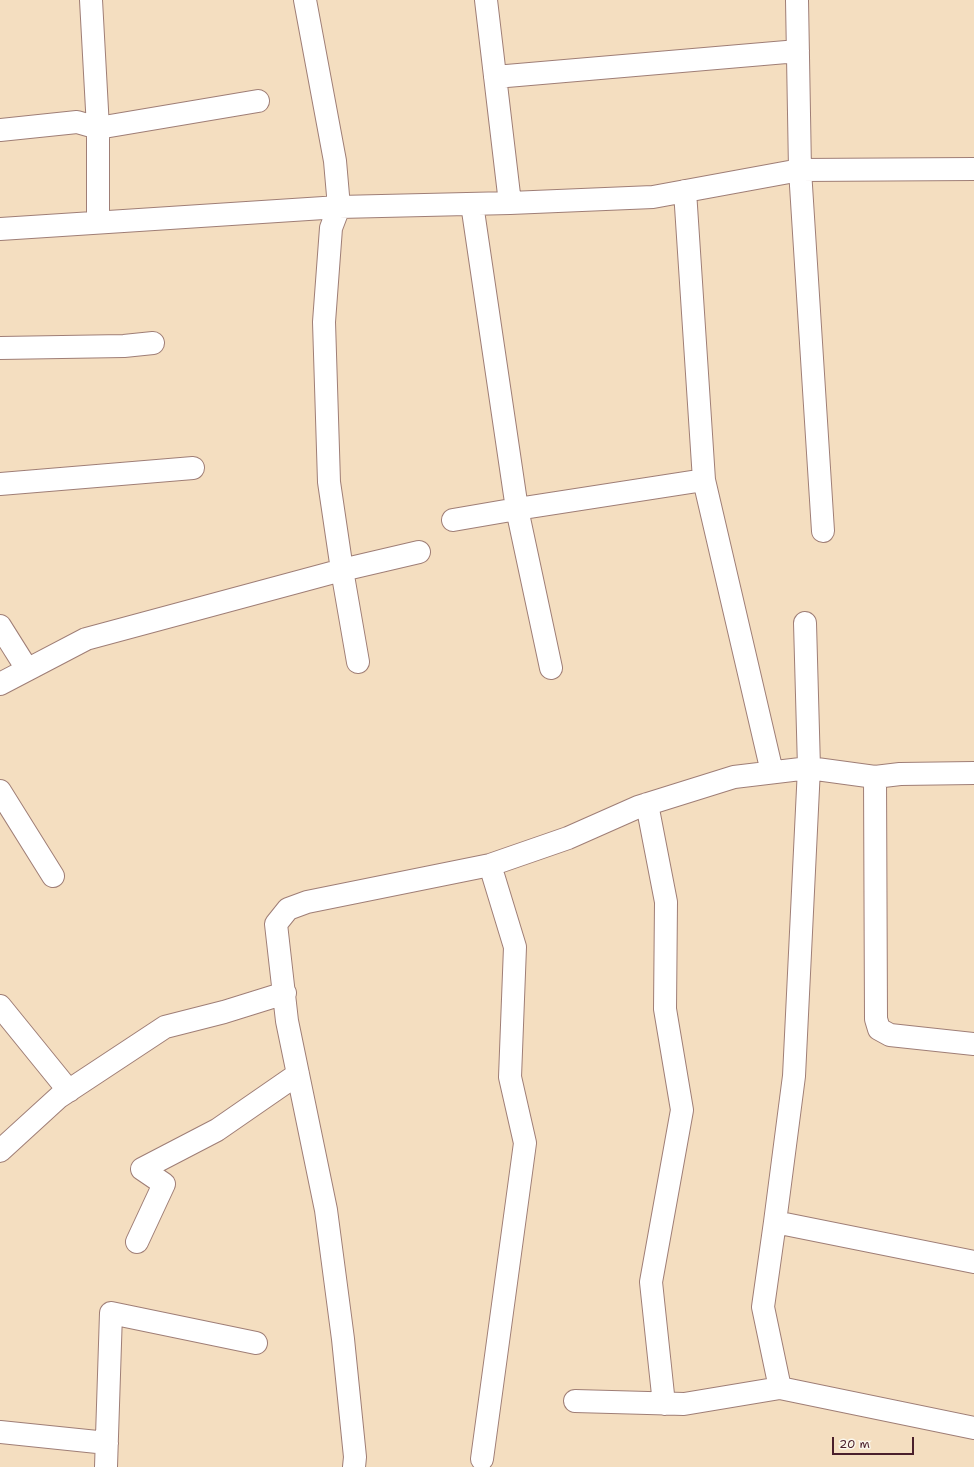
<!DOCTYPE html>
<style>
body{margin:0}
#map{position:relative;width:974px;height:1467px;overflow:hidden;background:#f4dec0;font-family:"Shantell Sans",sans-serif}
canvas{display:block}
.scale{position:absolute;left:832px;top:1437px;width:82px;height:18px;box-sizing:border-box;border:2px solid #4a1f2b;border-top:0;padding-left:5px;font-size:12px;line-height:14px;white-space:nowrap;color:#4a1f2b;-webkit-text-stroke:3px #fbf7ec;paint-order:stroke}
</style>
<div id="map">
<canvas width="974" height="1467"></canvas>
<div class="scale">20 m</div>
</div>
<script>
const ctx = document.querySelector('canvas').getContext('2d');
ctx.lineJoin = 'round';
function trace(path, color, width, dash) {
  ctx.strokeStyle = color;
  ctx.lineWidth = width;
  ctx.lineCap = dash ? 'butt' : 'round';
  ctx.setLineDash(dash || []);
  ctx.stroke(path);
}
const minor = new Path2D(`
 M91 0 98 128V222
 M305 0 335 161 339 207 510 203
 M486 0 510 203 653 197 800 170 974 169
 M797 0 800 170 823 531
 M495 77 798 51
 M0 130 77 122 98 128 258 101
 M0 229 339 207 331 228 324 322 329 482 342 570 358 662
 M0 348 124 346 153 343
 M704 480 772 772
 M0 484 193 468
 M453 520 517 509 472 204
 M805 623 809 768 794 1076 775 1222 763 1307 780 1388 974 1428
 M0 626 27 669
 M551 668 517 509 704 480 685 191
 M0 684 86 639 342 570 419 552
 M875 777 876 1019 879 1029 890 1035 974 1044
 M0 791 53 876
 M647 804 666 902 665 1009 682 1110 651 1282 664 1404
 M0 1006 69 1091
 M0 1151 59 1097 165 1027 224 1012 285 993
 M775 1222 974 1262
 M137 1242 164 1184 142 1169 217 1130 298 1074
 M575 1401 684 1404 780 1388
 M0 1432 107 1443
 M482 1459 525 1143 510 1077 515 947 490 865
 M106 1467 111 1313 256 1343
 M354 1467 355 1457 343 1339 326 1210 287 1021 276 924 288 909 307 902 490 865 568 838 638 807 734 777 809 768 875 777 900 774 974 773`);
trace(minor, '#9f7e76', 24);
trace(minor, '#fff', 22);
</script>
